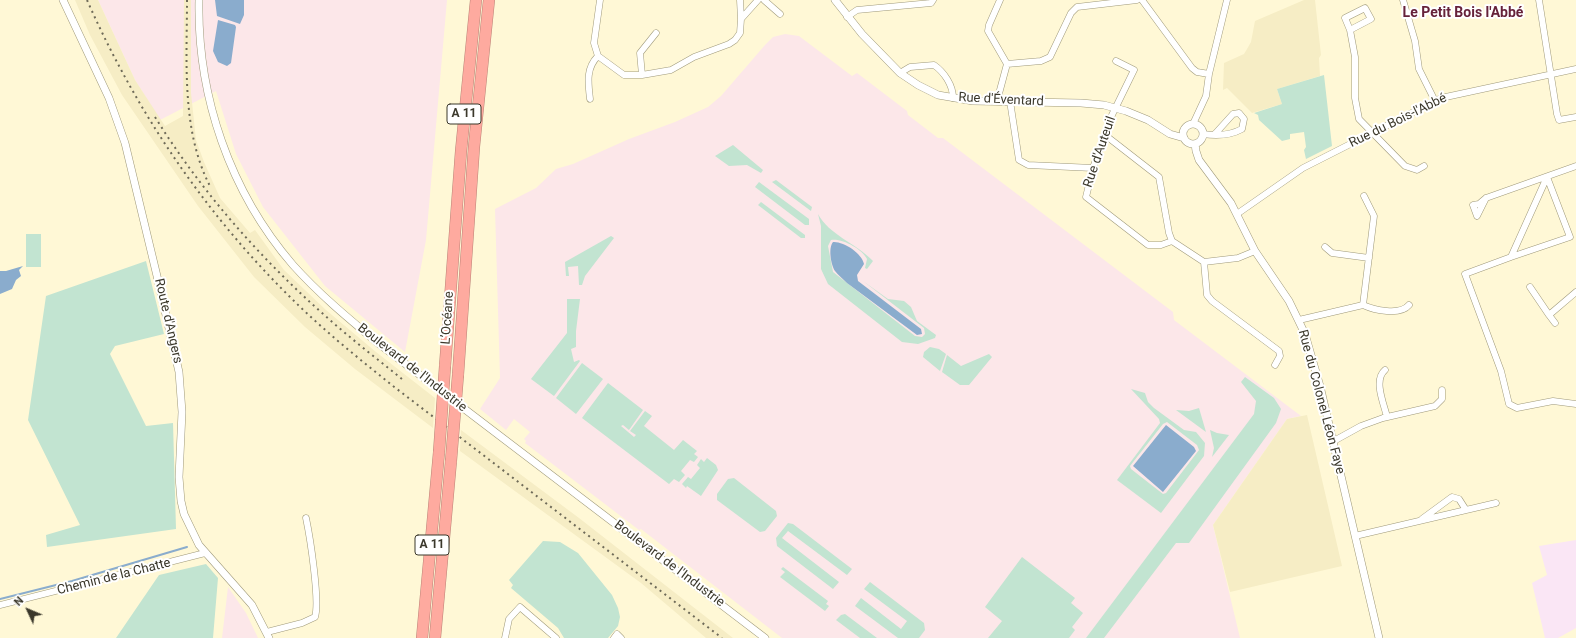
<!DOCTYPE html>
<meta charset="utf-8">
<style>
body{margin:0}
#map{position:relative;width:1576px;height:638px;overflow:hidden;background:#fff8d6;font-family:Roboto,sans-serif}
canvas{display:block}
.north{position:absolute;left:8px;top:590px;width:40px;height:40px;-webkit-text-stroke:3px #fff;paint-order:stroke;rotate:314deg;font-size:11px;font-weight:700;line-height:16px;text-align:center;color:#3b382b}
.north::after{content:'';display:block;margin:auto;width:14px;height:18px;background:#3b382b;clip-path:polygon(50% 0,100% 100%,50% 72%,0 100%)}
</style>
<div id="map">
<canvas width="1576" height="638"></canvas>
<div class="north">N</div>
</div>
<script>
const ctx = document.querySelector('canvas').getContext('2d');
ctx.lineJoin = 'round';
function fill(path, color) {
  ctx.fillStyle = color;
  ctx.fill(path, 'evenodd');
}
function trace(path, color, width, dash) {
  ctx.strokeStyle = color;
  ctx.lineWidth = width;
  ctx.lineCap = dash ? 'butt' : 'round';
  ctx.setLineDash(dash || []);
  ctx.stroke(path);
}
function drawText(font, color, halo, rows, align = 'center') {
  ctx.font = font + ' Roboto,sans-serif';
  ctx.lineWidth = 4;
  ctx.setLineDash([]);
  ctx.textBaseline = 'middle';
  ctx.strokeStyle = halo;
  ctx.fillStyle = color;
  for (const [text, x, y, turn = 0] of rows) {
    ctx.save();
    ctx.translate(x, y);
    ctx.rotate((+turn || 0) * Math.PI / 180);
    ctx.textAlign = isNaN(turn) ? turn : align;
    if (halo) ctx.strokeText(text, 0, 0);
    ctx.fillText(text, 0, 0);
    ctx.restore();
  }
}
fill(new Path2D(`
 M1576 540V628L1558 638H1545L1532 583 1547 575 1539 546Z`), '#fae6f5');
fill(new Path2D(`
 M98 0H447L426 240 405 352 325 286 263 207 236 154 216 91 160 120 135 80Z
 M785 34 799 36 852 76 857 73 907 111 908 115 938 138H943L1173 312 1174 320 1301 416 1287 419 1213 525 1240 638H782L641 529 639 530 525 443 526 441 524 439 530 432 514 419 506 430 480 409 500 378 495 209 536 188 556 169 573 164 629 139 675 122 708 107 721 96 765 45 773 37Z
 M228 587 246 613 258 638H222Z`), '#fce7e9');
fill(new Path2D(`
 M75 0H98L135 80 165 126 183 116 184 0H191V93L196 140 204 162 220 198 250 233 255 230 284 270 326 310 376 352 435 398 433 428 355 369 305 327 254 277 198 206 122 95 90 35Z
 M1304 0H1315L1321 55 1319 58 1320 76 1277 89 1282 104 1252 113 1227 88 1223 90 1224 63 1244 54 1247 49 1251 42 1255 21Z
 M1307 415 1342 566 1230 592 1213 525 1287 419Z
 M461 430 579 518 733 638H706L641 583 460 451Z`), '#f6edc5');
fill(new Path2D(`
 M1324 75 1332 146 1306 159 1304 150 1306 147 1304 132 1290 134V139L1282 141 1259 120 1258 115 1254 113 1282 104 1277 89Z
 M733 145 763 170 761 173 747 165 729 166 715 156Z
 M776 180 812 207 811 211 772 182Z
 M759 182 809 219V225H805L755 187Z
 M761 202 805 235V238H801L758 205Z
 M818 214C829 235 856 243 873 261L867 269 865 268 867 259C862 249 842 238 831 240L828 246 833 272 915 336 922 337 925 334 924 328 863 281 888 299 904 301 911 307 917 321 936 335 935 338 918 344 902 342 828 284 821 269V226Z
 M26 234H41V267H26Z
 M611 236 614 238 585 276 582 285H579L578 266 568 267 569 276H566L565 262Z
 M146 261 164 334 115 346 110 354 146 426 173 423 176 529 47 547 46 535 80 525 28 420 46 296Z
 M567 299H580L576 331V347L571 349 574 362 579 360 580 361 554 396 531 379 567 333Z
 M930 347 939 349 946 354 940 371 923 357 924 352Z
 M989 354 992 357 969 385H960L942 372 947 355 961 366Z
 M582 363 603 379 576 414 556 398Z
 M1245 377 1274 398 1281 409 1276 423 1189 543H1176L1104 638H1086L1254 414 1256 401 1241 382Z
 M608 383 643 410 629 430 623 425 621 426 634 437 636 435 630 431 645 411 652 416 644 426 674 450 683 440 697 451 694 454 698 457 694 462 690 460 681 471 685 475 679 482 674 479 669 484 582 418Z
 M1131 389 1145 393 1148 402 1154 408 1184 430 1196 432 1205 443 1204 456 1161 513 1117 480 1160 423 1159 419ZM1167 422 1197 445 1199 450 1166 493 1163 494 1131 469 1130 466 1163 424Z
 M1199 408 1206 432 1176 410 1189 411Z
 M1210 430 1217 433 1229 435 1212 457 1214 448Z
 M707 458 716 465 718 470 701 496 687 486 686 488 682 484 688 477 691 479 700 468 697 465 701 459 704 462Z
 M734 478 776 511 777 516 765 531 760 532 717 500V494L728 479Z
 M788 523 793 524 852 569 847 575 788 531 782 538 839 582 833 589 777 546 776 538Z
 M543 541 560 542 578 553 612 595 618 608 620 617 618 626 608 638H564L558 628 511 588 513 585 509 580Z
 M1022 557 1075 598 1071 603 1083 613 1072 627 1075 630 1069 638H988L1002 621 985 607Z
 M206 564 218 578 213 638H116L159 575Z
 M783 567 828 601 826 604 829 606 825 611 780 577 785 572 781 569Z
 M870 582 924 623 925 630 919 638H898L855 606 861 598 901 629 907 621 864 589Z
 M845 614 877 638H860L836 620 841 615Z`), '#c2e4d1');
fill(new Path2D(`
 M215 0H244V15L240 24 217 16Z
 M218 20 235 25 236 27 231 63 227 66 218 62 213 51Z
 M833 242C843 241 862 253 864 264L857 275 858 281 921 329 922 334 917 335 847 283C843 279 838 275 835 271 831 265 828 248 833 242Z
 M23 266 19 270 21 276 16 280 12 289 0 294V271H6Z
 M1166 425 1194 447 1196 451 1163 492 1133 466Z`), '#8aaccd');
trace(new Path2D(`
 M0 599 72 581 187 547`), '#8aaccd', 2);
const minor = new Path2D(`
 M740 0 741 19
 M764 0 780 14
 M1000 0 989 25 988 31 1007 64
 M1142 0 1192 68 1197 72 1209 74
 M1403 0 1415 41 1419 69 1435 101
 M1539 0 1557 114 1559 120 1576 117
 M847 17 857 10 931 3 933 0
 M1350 30 1345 18 1365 8 1371 19 1350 30 1355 57V98L1359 119 1405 166 1417 170 1424 166
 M598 56 624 75H642L671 70 694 57 729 44 735 40 740 33 741 19 758 0
 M1116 61 1134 70 1112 115 1093 168 1086 197 1148 245H1161L1172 241 1204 262
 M900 73 910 67 934 65C944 72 953 85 953 98
 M642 75 640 53 656 33
 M590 99C588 82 586 68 598 56L594 43 600 0
 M997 101 1007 64 1041 61 1050 57 1071 13 1077 7 1137 0
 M1010 101 1019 160 1028 165 1093 168
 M1193 124 1206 96 1209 74 1227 0
 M1203 134C1216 136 1231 135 1242 129L1244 119 1239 113 1233 114 1214 135
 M1105 135 1159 177 1169 233 1172 241
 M1547 177 1511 257 1465 274 1501 371 1509 404 1517 408 1553 401 1576 404
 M1486 198 1477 216 1473 205 1479 204 1486 198 1576 166
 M1237 214 1303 168 1441 98 1576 69
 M1325 247 1332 253 1369 258
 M1511 257 1570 237 1547 177
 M1204 262 1207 295 1212 301 1279 351 1280 356 1275 365
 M1204 262 1238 258 1255 251
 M1530 287 1549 315 1576 292
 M1363 305C1374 310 1400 316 1409 305
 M1549 315 1555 323
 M1299 320 1363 305 1374 216 1364 196
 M1385 370C1373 380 1384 404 1387 417
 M1332 442 1361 426 1383 418 1435 406 1442 399V390
 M1422 519 1452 497 1459 499 1466 510
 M1355 536 1496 503
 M0 605 205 553
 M267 632 302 623 315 617C320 601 310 537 306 518
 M505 638 509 619 520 607 556 638
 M614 638 617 634 621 638`);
const tertiary = new Path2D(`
 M63 0 109 98 125 143 157 276 179 372 182 412 179 477 181 501 184 514 199 545 252 605 269 638
 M199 0C197 96 230 192 293 265 319 294 348 318 378 343L765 638
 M835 0 862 34 900 73 918 85 938 95 973 101 1081 103 1104 105 1126 111 1148 120 1170 134 1184 138
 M1183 134a10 10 0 1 1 20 0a10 10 0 1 1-20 0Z
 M1195 144 1196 151 1199 160 1231 203 1255 251 1289 301 1305 334 1320 386 1379 638`);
const motorway = new Path2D(`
 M445 366 461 151 476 0
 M458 375 474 147 489 0
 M422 638 439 452
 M435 638 451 461`);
trace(minor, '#9f997a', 7);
trace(tertiary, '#9f997a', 8);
trace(motorway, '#ba8276', 12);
trace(minor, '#fff', 6);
trace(tertiary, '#fff', 7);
trace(motorway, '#feaa9f', 11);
trace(new Path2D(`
 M87 0C136 111 204 212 290 297 322 329 358 358 393 386L722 638
 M187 0C187 62 181 132 211 188
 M155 117C204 196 268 267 338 327 359 345 381 362 402 379`), '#6e6a58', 2, [2, 4]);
const motorwayBridge = new Path2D(`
 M439 452 445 366
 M451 461 458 375`);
trace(motorwayBridge, '#ba8276', 12, []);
trace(motorwayBridge, '#feaa9f', 11);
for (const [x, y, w] of [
 [464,114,34],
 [432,545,34]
]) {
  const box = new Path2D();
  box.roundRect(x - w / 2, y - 10, w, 20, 3);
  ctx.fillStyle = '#fff';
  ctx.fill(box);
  trace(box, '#3b382b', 1);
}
drawText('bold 12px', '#3b382b', null, [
 ["A 11",464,114],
 ["A 11",432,545]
]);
drawText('13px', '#3b382b', '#fff', [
 ["Rue d'Éventard",1001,100,3],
 ["Rue du Bois-l'Abbé",1398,121,-26],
 ["Rue d'Auteuil",1100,152,-71],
 ["L’Océane",448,318,-86],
 ["Route d'Angers",168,321,77],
 ["Boulevard de l'Industrie",412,368,38],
 ["Rue du Colonel Léon Faye",1321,402,75],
 ["Boulevard de l'Industrie",669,564,37],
 ["Chemin de la Chatte",114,577,-14]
]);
drawText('bold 14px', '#66223a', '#fff', [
 ["Le Petit Bois l'Abbé",1463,13]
]);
</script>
